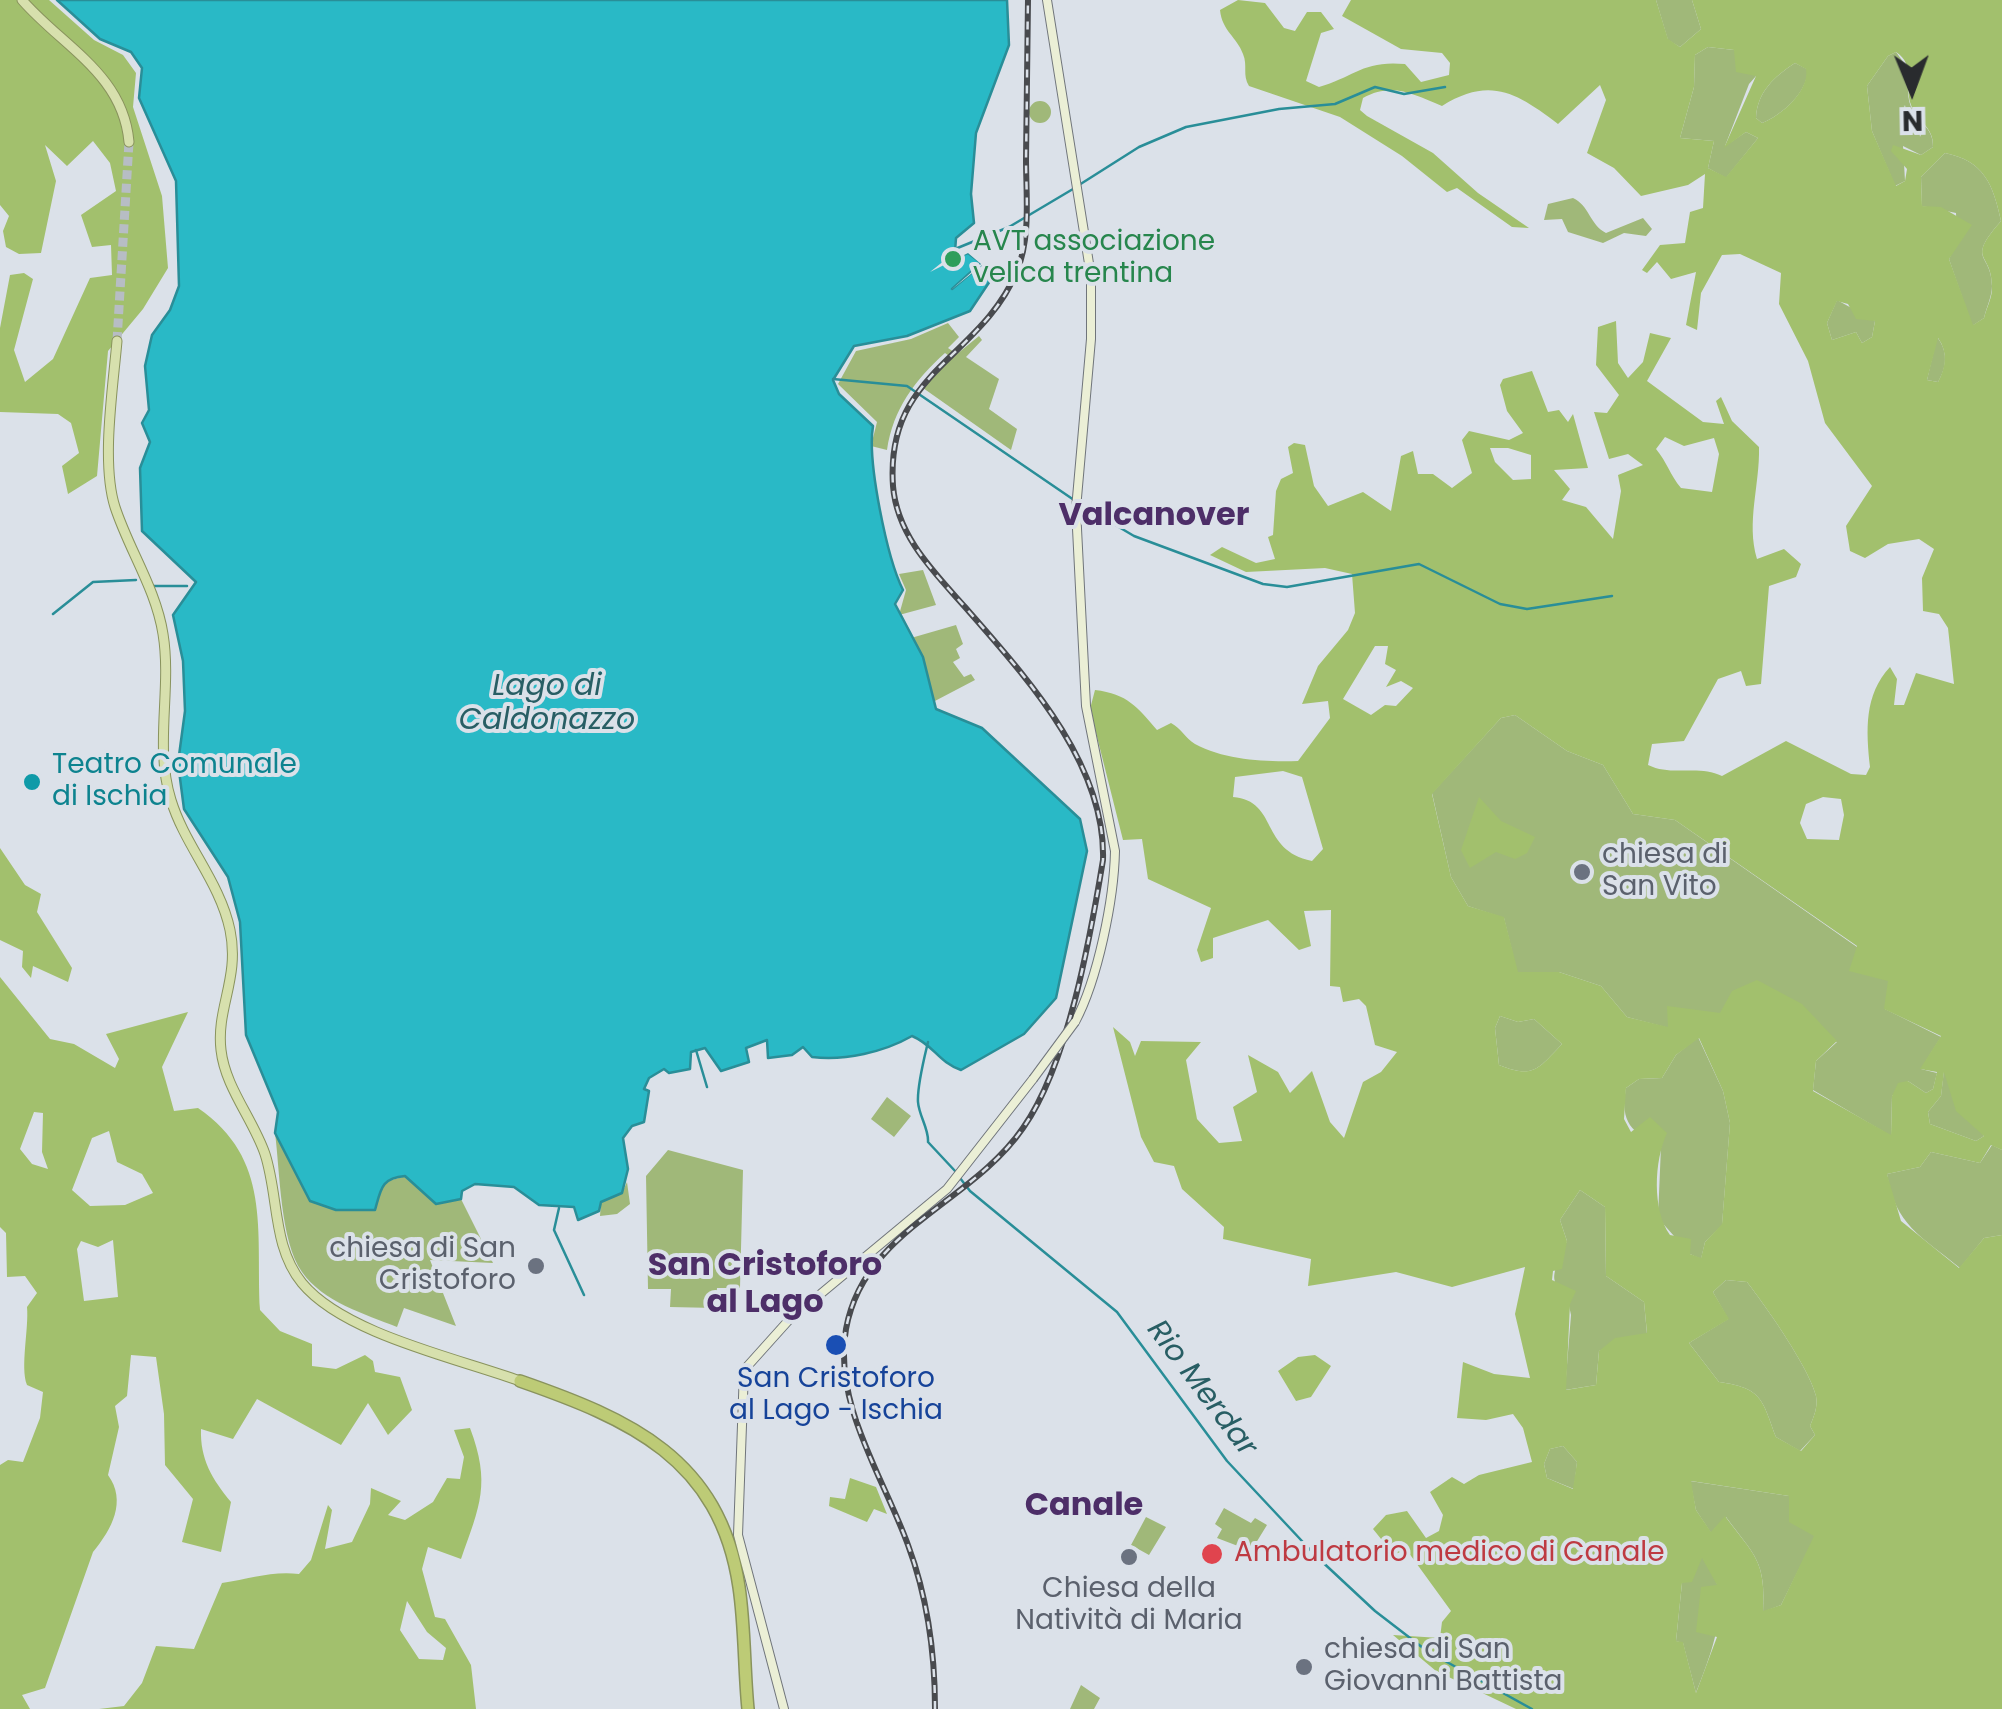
<!DOCTYPE html>
<meta charset="utf-8">
<style>
body{margin:0}
#map{position:relative;width:2002px;height:1709px;overflow:hidden;background:#dbe1e9;font-family:Poppins,sans-serif}
canvas{display:block}
.north{position:absolute;left:1862px;top:40px;width:100px;height:100px;-webkit-text-stroke:8px #dbe1e9;paint-order:stroke;rotate:179deg;font-size:28px;font-weight:700;line-height:40px;text-align:center;color:#292b2e}
.north::after{content:'';display:block;margin:auto;width:35px;height:45px;background:#292b2e;clip-path:polygon(50% 0,100% 100%,50% 72%,0 100%)}
</style>
<div id="map">
<canvas width="2002" height="1709"></canvas>
<div class="north">N</div>
</div>
<script>
const ctx = document.querySelector('canvas').getContext('2d');
ctx.lineJoin = 'round';
function fill(path, color) {
  ctx.fillStyle = color;
  ctx.fill(path, 'evenodd');
}
function trace(path, color, width, dash) {
  ctx.strokeStyle = color;
  ctx.lineWidth = width;
  ctx.lineCap = dash ? 'butt' : 'round';
  ctx.setLineDash(dash || []);
  ctx.stroke(path);
}
function drawText(font, color, halo, rows, align = 'center') {
  ctx.font = font + ' Poppins,sans-serif';
  ctx.lineWidth = 8;
  ctx.setLineDash([]);
  ctx.textBaseline = 'middle';
  ctx.strokeStyle = halo;
  ctx.fillStyle = color;
  for (const [text, x, y, turn = 0] of rows) {
    ctx.save();
    ctx.translate(x, y);
    ctx.rotate((+turn || 0) * Math.PI / 180);
    ctx.textAlign = isNaN(turn) ? turn : align;
    if (halo) ctx.strokeText(text, 0, 0);
    ctx.fillText(text, 0, 0);
    ctx.restore();
  }
}
fill(new Path2D(`
 M1656 0H1692L1701 29 1680 47 1668 40Z
 M1708 47 1734 50 1757 75 1749 84 1725 146 1746 132 1758 138 1726 178 1708 168 1714 141 1680 138 1694 87 1695 55Z
 M1896 52 1909 70C1908 84 1906 99 1913 111 1922 126 1933 128 1933 147L1921 155 1903 146 1905 181 1895 186 1872 131 1867 86 1888 56Z
 M1795 63 1807 69C1810 90 1781 116 1762 123L1756 118C1757 92 1775 76 1795 63Z
 M1029 112a11 11 0 1 1 22 0a11 11 0 1 1-22 0Z
 M1945 153C1984 161 1993 184 2001 221 1965 262 1992 252 1992 286 1992 296 1986 309 1984 318L1972 326 1949 259 1957 242 1956 213 1922 206 1921 177Z
 M1573 198C1589 205 1590 225 1606 233L1643 218 1652 229 1646 236 1624 233 1603 243 1568 232 1562 219 1544 220 1548 204Z
 M1837 300 1875 321 1872 337 1862 343 1856 332 1832 340 1827 323Z
 M948 323 959 337 948 348 957 354 979 336 982 340 966 357 999 379 989 409 1017 429 1011 450 923 388 952 358 945 353C915 380 893 409 887 450L871 446 877 422 838 384 856 351 911 339Z
 M1937 337C1948 351 1947 367 1938 382L1927 380Z
 M923 570 936 605 899 615 906 590 899 574Z
 M956 625 963 644 956 649 960 658 953 662 964 677 971 674 975 680 933 702 923 657 911 638Z
 M1515 715 1567 751 1603 765 1633 814 1675 820 1857 947 1889 981 1885 1009 1941 1037 1921 1069 1937 1073 1933 1089 1926 1093 1908 1081 1892 1096 1891 1136 1813 1090 1816 1061 1837 1042 1721 1013 1669 1028 1627 1017 1601 986 1559 972H1517L1504 918 1468 906 1451 877 1432 793 1501 718Z
 M1500 1016 1518 1022 1534 1019 1562 1044C1538 1069 1534 1079 1499 1065L1495 1028Z
 M1698 1037 1723 1091 1730 1123 1722 1225 1705 1242 1701 1259 1690 1254 1658 1218 1661 1146C1631 1132 1620 1123 1626 1088L1639 1079 1662 1078 1676 1055Z
 M1944 1070 1984 1136 1976 1141 1930 1124 1928 1112 1941 1096Z
 M887 1097 911 1116 894 1137 871 1119Z
 M275 1133 311 1202 406 1176 436 1204 461 1199 493 1263 430 1260 456 1326 404 1308 397 1327C365 1314 323 1302 302 1272 280 1241 280 1171 275 1133Z
 M1992 1145 2002 1150V1235L1984 1238 1960 1268C1921 1236 1895 1225 1887 1174L1920 1167 1931 1152 1980 1163Z
 M668 1150 743 1170 740 1288H717L716 1308 670 1307 671 1289H648L646 1176Z
 M627 1182 630 1204 617 1214 600 1216 601 1202 622 1193Z
 M1580 1190 1605 1207 1606 1276 1644 1302 1647 1334 1599 1351 1596 1385 1565 1390 1571 1315C1565 1271 1539 1300 1567 1241L1560 1220Z
 M1726 1280 1747 1282C1765 1305 1810 1369 1816 1396 1818 1407 1814 1416 1810 1426L1815 1435 1800 1451 1776 1437C1762 1399 1762 1388 1719 1382L1689 1343 1728 1319 1713 1292Z
 M1563 1446 1577 1462 1574 1489 1547 1478 1544 1464 1550 1449Z
 M1690 1481 1789 1496 1815 1537 1781 1605 1763 1612C1766 1561 1755 1556 1726 1517L1711 1533 1696 1510Z
 M1224 1508 1251 1523 1255 1518 1267 1525 1251 1551 1217 1538 1222 1529 1215 1524Z
 M1146 1517 1166 1527 1149 1555 1131 1545Z
 M1702 1557C1737 1593 1711 1654 1696 1693L1683 1643 1676 1641 1682 1583Z
 M1081 1685 1100 1698 1094 1709H1070Z`), '#a0b879');
fill(new Path2D(`
 M0 0H49L94 40 123 55 136 73 133 107 162 196 168 268 143 309 108 351 97 476 68 494 62 466 79 453 71 423 58 414 0 412V328L10 275 24 273 33 279 14 350 25 382 53 359 90 278 112 275 111 245 92 247 81 215 116 191 110 163 93 141 67 166 45 145 56 181 41 253 19 254 6 247 3 231 9 216 0 205Z
 M1238 0 1265 3 1284 28 1295 31 1307 12H1321L1334 29 1321 33 1306 81 1319 87C1354 77 1363 60 1405 64L1421 82 1449 75 1450 63 1442 53 1401 49 1342 16 1351 0H1656L1668 39 1680 47 1701 29 1692 0H2002V1150L1991 1145 1980 1163 1931 1152 1920 1167 1887 1174 1901 1221 1959 1268 1984 1238 2002 1235V1709H1516L1436 1671 1393 1635 1440 1638 1442 1622 1451 1611 1406 1549 1394 1555 1373 1529 1386 1515 1407 1511 1426 1538 1439 1531 1443 1515 1430 1492 1452 1477 1464 1484 1479 1475 1532 1462 1523 1428 1513 1414 1486 1420 1457 1418 1463 1362 1494 1374 1530 1378 1515 1314 1525 1267 1452 1287 1396 1272 1308 1286 1311 1259 1223 1239 1224 1227 1182 1189 1174 1166 1154 1162 1141 1137 1113 1027 1130 1042 1135 1056 1141 1041 1201 1042 1186 1060 1197 1119 1219 1143 1242 1141 1233 1107 1257 1092 1248 1055 1278 1072 1290 1093 1312 1071 1330 1122 1344 1138 1363 1082 1381 1072 1397 1052 1375 1045 1366 1006 1359 999 1343 1002 1340 987 1330 986 1331 910 1304 911 1311 946 1299 950 1268 920 1213 938V958L1201 962 1197 950 1211 908 1148 879 1142 839 1123 840 1090 709 1095 690C1128 694 1137 707 1157 730L1171 723C1181 728 1186 739 1195 744 1225 760 1264 762 1298 761L1330 718 1328 701 1302 704 1318 666 1348 630 1355 613 1352 574 1325 568 1246 572 1210 555 1222 547 1256 563 1275 559 1268 537 1273 535 1276 491 1281 479 1293 473 1288 447 1294 443 1305 445 1314 486 1328 506 1363 492 1391 511 1401 456 1413 451 1418 474H1433L1452 488 1472 473 1462 440 1469 431 1509 440 1523 433 1507 411 1500 385 1503 379 1532 371 1548 412 1559 410 1568 422 1573 414 1588 468 1554 470 1570 489 1562 500 1586 507 1613 539 1621 491 1618 475 1643 465 1628 454 1609 459 1594 412 1607 413 1619 395 1596 365 1598 327 1616 321 1618 363 1628 378 1643 362 1650 333 1671 338 1647 381 1703 422 1724 424 1716 401 1721 397 1732 421 1759 447C1760 485 1746 522 1757 559L1784 549 1801 564 1796 577 1769 586 1761 684 1746 686 1741 671 1718 679 1684 741 1652 744 1648 765C1673 777 1698 764 1722 776L1786 741 1851 774 1866 775 1870 767C1866 730 1864 695 1890 667L1897 679 1894 705H1904L1916 673 1954 684 1948 628 1939 614 1923 611 1922 578 1934 549 1919 539 1888 544 1865 558 1850 551 1846 526 1872 486 1825 423 1808 361 1779 304 1781 273 1740 254 1722 255 1701 293 1697 330 1686 325 1696 272 1671 279 1657 262 1647 273 1642 270 1660 245 1685 243 1690 212 1703 208 1705 174 1688 185 1641 196 1614 168 1587 153 1606 100 1600 85 1558 124C1517 93 1490 76 1442 106 1413 94 1392 82 1363 98L1360 110 1367 116 1433 153 1478 193 1529 228 1512 227 1457 188 1447 192 1402 156 1340 117 1249 86C1242 75 1248 66 1243 54 1237 37 1222 31 1220 10ZM1708 47 1734 50 1736 72 1756 76 1724 148 1746 132 1758 138 1726 177 1708 168 1714 141 1680 138 1694 87 1695 55ZM1896 52C1916 65 1904 85 1911 105 1917 122 1934 126 1933 147L1921 155 1893 145 1891 151 1907 169 1905 181 1896 186 1872 131 1867 86 1888 56ZM1795 63 1806 69C1810 90 1781 116 1762 123L1756 118C1757 92 1775 76 1795 63ZM1945 153C1984 161 1993 184 2001 221 1965 262 1992 251 1992 286 1993 296 1986 309 1984 318L1973 325 1949 259 1972 225 1941 207 1922 206 1921 177ZM1837 301 1848 304 1856 319 1875 321 1872 337 1862 343 1856 332 1832 340 1827 323ZM1938 338C1948 352 1946 367 1938 382L1927 380ZM1665 437 1684 446 1714 438 1719 454 1712 492 1681 488C1670 475 1667 462 1656 449ZM1490 448H1508L1531 455V479L1513 480 1495 462ZM1375 646H1388L1385 664 1396 670 1386 687 1401 681 1413 688 1396 706 1385 705 1371 715 1343 699ZM1515 715 1567 751 1603 765 1633 814 1675 820 1857 946 1849 971 1888 981 1884 1009 1941 1036 1920 1069 1937 1072 1933 1089 1926 1093 1908 1081 1898 1083 1892 1096 1891 1135 1813 1091 1816 1061 1837 1041 1802 1004 1757 980 1732 991 1720 1013 1667 1006 1668 1027 1627 1017 1601 986 1559 972H1518L1504 917 1468 906 1451 877 1432 794 1501 718ZM1283 771 1302 777 1323 849 1312 861C1259 850 1279 801 1233 797L1235 777ZM1823 797 1841 799 1844 815 1839 840 1807 839 1800 823 1806 804ZM1500 1016 1518 1022 1534 1019 1562 1044C1538 1069 1534 1079 1499 1065L1495 1028ZM1699 1038 1723 1091 1730 1123 1722 1224 1705 1242 1701 1258 1690 1254 1691 1239 1670 1235C1652 1210 1654 1161 1667 1133L1650 1117 1631 1132 1624 1119 1626 1088 1639 1079 1662 1078 1676 1055ZM1944 1072 1956 1111 1984 1136 1976 1141 1930 1124 1928 1112 1941 1096ZM1580 1190 1605 1207 1606 1276 1644 1302 1647 1333 1615 1338 1599 1351 1596 1385 1566 1390 1570 1304 1576 1291 1552 1280 1553 1271 1562 1269 1567 1241 1560 1220ZM1726 1280 1747 1282C1765 1305 1810 1369 1816 1396 1818 1407 1814 1416 1810 1426L1815 1435 1801 1451 1776 1437C1762 1399 1762 1388 1719 1382L1689 1343 1729 1319 1713 1292ZM1563 1446 1577 1462 1573 1489 1547 1478 1544 1464 1550 1449ZM1691 1481 1789 1496V1522L1814 1536 1781 1605 1763 1611C1766 1560 1754 1555 1725 1516L1711 1532 1696 1510ZM1702 1558 1717 1585 1701 1587 1696 1632 1717 1637 1696 1693 1683 1642 1676 1641 1682 1583 1692 1582Z
 M1479 797 1501 821 1535 837 1527 853 1515 859 1496 852 1470 868 1461 850Z
 M0 848 25 885 41 894 37 912 72 968 68 982 33 966 31 978 22 967 23 951 0 940Z
 M0 977 50 1039 74 1044 115 1068 119 1059 106 1034 188 1012 162 1067 174 1111 198 1108C272 1159 256 1229 260 1310L280 1331 312 1344V1366L336 1369 365 1355 373 1361 375 1372 400 1377 412 1410 388 1435 368 1403 341 1445 257 1399 233 1439 201 1429C200 1459 212 1479 231 1502L221 1552 182 1542 193 1499 165 1465 164 1414 156 1357 131 1355 127 1396 115 1406 119 1427 108 1475C127 1501 112 1529 93 1552L45 1688 22 1695 30 1709H0V1465L8 1460 23 1462 40 1418 43 1392 27 1385C20 1367 29 1329 27 1307L37 1293 25 1276 7 1277 6 1233 0 1227ZM34 1112 43 1113 42 1152 48 1169 32 1164 20 1149ZM109 1131 117 1162 142 1174 153 1193 125 1205 90 1206 72 1190 92 1138ZM113 1240 118 1297 84 1301 77 1249 81 1241 98 1247Z
 M1315 1355 1331 1366 1311 1397 1296 1401 1278 1371 1298 1357Z
 M470 1428C491 1484 480 1505 461 1559L428 1547 422 1569 435 1617 445 1619 471 1665 476 1709H99L124 1706 142 1683 156 1646 194 1649 222 1583C251 1579 270 1571 299 1574L311 1560 328 1505 332 1510 325 1549 352 1542 370 1504 371 1488 401 1501 388 1515 405 1520 433 1502 447 1478 460 1479 464 1457 454 1430ZM407 1601 427 1632 446 1648 443 1660 419 1659 400 1630Z
 M850 1478 876 1487 887 1514 874 1509 867 1522 829 1506 830 1497 845 1499Z`), '#a2c06d');
const water = new Path2D(`
 M57 0H1007L1009 45 976 133 971 194 974 223 956 238 955 252 947 261 968 253 981 263 952 289 982 264 990 281 970 311 907 336 854 346 833 380 839 394 873 426C867 461 887 558 903 590L895 604 923 657 936 709 982 728 1080 819 1087 851 1056 998 1024 1034 961 1070C938 1062 934 1045 912 1036 884 1052 845 1061 812 1057L803 1047 792 1055 768 1058 767 1040 746 1048 749 1062 721 1071 705 1048 691 1052 690 1069 669 1073 664 1069 649 1078 644 1089 649 1091 644 1122 632 1126 623 1138 628 1169 622 1193 601 1202 599 1211 578 1220 574 1207 539 1205 514 1187 475 1184 462 1191 461 1199 436 1204 405 1176C381 1178 381 1189 375 1210H336L310 1201 275 1133 278 1112 246 1035 240 922 228 877 184 809 178 763 185 711 183 661 173 615 196 582 142 531 140 468 150 442 142 423 149 410 145 366 152 335 170 310 179 286 176 181 139 98 142 68 131 52 100 39Z`);
fill(water, '#29b9c6');
trace(water, '#298e98', 2.5);
fill(new Path2D(`
 M968 248 986 261 995 279 990 281 982 265 951 290 981 264 968 253 930 272 955 252Z`), '#dbe1e9');
trace(new Path2D(`
 M1079 185 1139 147 1186 127 1279 109 1335 104 1375 87 1404 94 1445 87
 M955 249 1009 227 1073 189
 M833 379 907 386 1074 500
 M1080 504 1134 536 1263 584 1287 587 1419 564 1500 604 1527 609 1612 596
 M154 586H187
 M53 614 93 582 136 580
 M928 1042C924 1059 917 1086 918 1102 919 1116 929 1129 928 1142L956 1172
 M696 1050 707 1087
 M960 1178 970 1191 1117 1312 1227 1461 1316 1556 1375 1611 1427 1651 1532 1709
 M559 1208 554 1230 584 1295`), '#298e98', 2.5);
trace(new Path2D(`
 M117 341 129 142`), '#b7bdc4', 9, [9, 4.5]);
const secondary = new Path2D(`
 M1047 0 1091 276V339L1076 509 1086 706 1115 851C1114 899 1098 979 1075 1022
 M784 1709 738 1535 744 1370 788 1321 947 1189 1033 1079`);
const primary = new Path2D(`
 M22 0C63 47 123 74 129 142
 M117 341C113 388 101 463 115 507 129 550 156 589 163 634 172 689 154 746 171 800 185 846 220 882 230 930 240 978 216 1008 221 1050 225 1087 253 1119 265 1154 279 1197 272 1246 302 1283 344 1334 457 1358 520 1381`);
const highway = new Path2D(`
 M520 1381C629 1419 720 1458 739 1587 745 1627 744 1669 748 1709`);
trace(secondary, '#70757b', 10);
trace(primary, '#89935d', 11);
trace(highway, '#89935d', 14);
trace(secondary, '#ebefd6', 8);
trace(primary, '#d7e0ad', 9);
trace(highway, '#bdcb76', 11);
const rail = new Path2D(`
 M935 1709C935 1654 927 1596 908 1545 883 1476 833 1404 846 1329 864 1229 971 1204 1023 1128 1068 1064 1090 939 1103 860 1106 763 1025 676 965 607 934 572 897 536 893 486 885 371 980 360 1017 271 1031 237 1026 195 1026 159 1027 106 1027 53 1028 0`);
trace(rail, '#484a4e', 6);
trace(rail, '#dbe1e9', 2.5, [8]);
const secondaryBridge = new Path2D(`
 M1033 1079 1075 1022`);
trace(secondaryBridge, '#70757b', 10, []);
trace(secondaryBridge, '#ebefd6', 8);
for (const [x, y, r, color] of [
 [953,259,10,"#2e9e5b"],
 [32,782,10,"#0f9aa8"],
 [1582,872,10,"#6b7280"],
 [536,1266,10,"#6b7280"],
 [836,1345,12,"#1a4fb4"],
 [1212,1554,12,"#e0444e"],
 [1129,1557,10,"#6b7280"],
 [1304,1667,10,"#6b7280"]
]) {
  const dot = new Path2D();
  dot.arc(x, y, r, 0, 2 * Math.PI);
  ctx.fillStyle = color;
  ctx.fill(dot);
  trace(dot, '#dbe1e9', 4);
}
drawText('28px', '#27864d', '#dbe1e9', [
 ["AVT associazione",973,243],
 ["velica trentina",973,275]
], 'left');
drawText('28px', '#0d838f', '#dbe1e9', [
 ["Teatro Comunale",52,766],
 ["di Ischia",52,798]
], 'left');
drawText('28px', '#5b616d', '#dbe1e9', [
 ["chiesa di",1602,856],
 ["San Vito",1602,888],
 ["chiesa di San",516,1250,"right"],
 ["Cristoforo",516,1282,"right"],
 ["Chiesa della",1129,1590,"center"],
 ["Natività di Maria",1129,1622,"center"],
 ["chiesa di San",1324,1651],
 ["Giovanni Battista",1324,1683]
], 'left');
drawText('28px', '#164399', '#dbe1e9', [
 ["San Cristoforo",836,1380],
 ["al Lago - Ischia",836,1412]
]);
drawText('28px', '#be3a42', '#dbe1e9', [
 ["Ambulatorio medico di Canale",1234,1554]
], 'left');
drawText('italic 30px', '#285e64', '#dbe1e9', [
 ["Lago di",547,687],
 ["Caldonazzo",547,721],
 ["Rio Merdar",1201,1389,53]
]);
drawText('bold 32px', '#4d2e68', '#dbe1e9', [
 ["Valcanover",1154,517],
 ["San Cristoforo",765,1267],
 ["al Lago",765,1304],
 ["Canale",1084,1507]
]);
</script>
